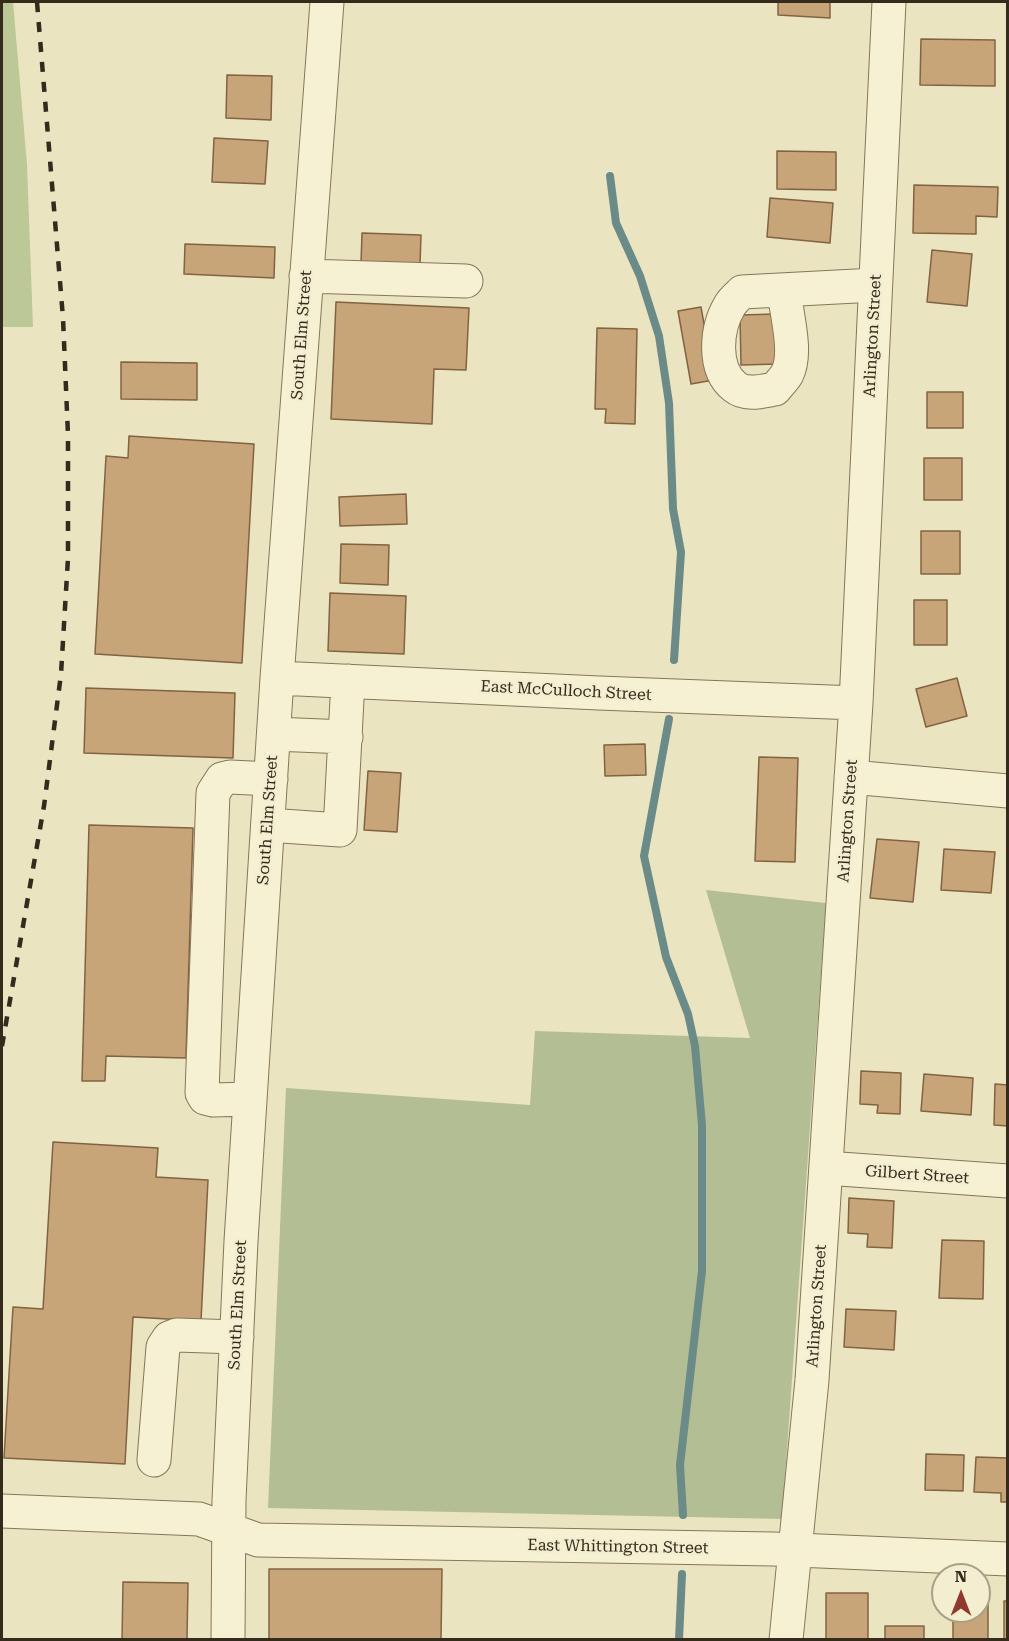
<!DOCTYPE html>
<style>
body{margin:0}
#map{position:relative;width:1009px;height:1641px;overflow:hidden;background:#ebe4c1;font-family:"Roboto Serif",serif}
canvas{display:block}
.frame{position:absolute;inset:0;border:3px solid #342b1d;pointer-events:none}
.north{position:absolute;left:931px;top:1563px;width:60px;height:60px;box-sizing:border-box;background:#f3eed0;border:2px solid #a7a088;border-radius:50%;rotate:0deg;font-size:16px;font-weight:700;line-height:24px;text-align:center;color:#342b1d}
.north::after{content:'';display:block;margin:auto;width:21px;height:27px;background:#90392d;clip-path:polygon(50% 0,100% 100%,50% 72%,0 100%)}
</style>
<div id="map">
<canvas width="1009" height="1641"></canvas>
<div class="frame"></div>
<div class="north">N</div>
</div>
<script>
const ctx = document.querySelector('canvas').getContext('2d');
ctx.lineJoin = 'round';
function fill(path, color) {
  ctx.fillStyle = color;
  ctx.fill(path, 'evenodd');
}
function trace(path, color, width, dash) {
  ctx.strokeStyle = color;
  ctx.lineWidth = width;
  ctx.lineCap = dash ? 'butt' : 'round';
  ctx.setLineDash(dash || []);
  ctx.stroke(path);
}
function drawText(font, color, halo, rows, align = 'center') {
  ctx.font = font + ' "Roboto Serif",serif';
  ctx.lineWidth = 5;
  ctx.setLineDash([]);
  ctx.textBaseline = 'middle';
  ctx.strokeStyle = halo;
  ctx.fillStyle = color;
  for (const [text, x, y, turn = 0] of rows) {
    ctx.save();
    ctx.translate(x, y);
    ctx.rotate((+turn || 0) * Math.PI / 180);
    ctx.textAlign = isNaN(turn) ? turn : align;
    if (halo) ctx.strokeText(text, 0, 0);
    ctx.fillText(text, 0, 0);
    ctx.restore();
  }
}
fill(new Path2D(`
 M2 2H13L27 164 33 327H2Z`), '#bcc996');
fill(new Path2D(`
 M706 890 826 903 782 1519 268 1508 286 1088 530 1105 535 1031 750 1038Z`), '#b4be95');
trace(new Path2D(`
 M610 176 616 223 640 276 659 336 669 403 673 509 681 552 674 660
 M669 719 644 856 666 957 688 1014 695 1046 702 1125V1271L680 1465 683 1515
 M679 1640 682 1574`), '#6b8b88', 8);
const building = new Path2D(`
 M778 2H830V18L778 15Z
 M921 39 995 40V86L920 85Z
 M227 75 272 76 271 120 226 118Z
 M214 138 268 141 265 184 212 182Z
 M777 151 836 152V190L777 189Z
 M914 185 998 187 997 217 976 216V234L913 233Z
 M770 198 833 203 830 243 767 237Z
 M362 233 421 235 420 265 361 263Z
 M185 244 275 247 274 278 184 274Z
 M932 250 972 254 967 306 927 302Z
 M336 302 469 308 466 370 434 369 432 424 331 419Z
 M701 307 714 380 691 384 678 311Z
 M777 314 778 364 741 365 740 315Z
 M597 328 637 329 635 424 605 423 606 409H595Z
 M121 362 197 363V400L121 399Z
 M927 392H963V428H927Z
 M129 436 254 444 242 663 95 654 106 456 128 458Z
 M924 458H962V500H924Z
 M406 494 407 524 340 526 339 497Z
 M921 531H960V574H921Z
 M341 544 389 545 388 585 340 583Z
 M330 593 406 596 404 654 328 651Z
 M914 600H947V645H914Z
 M957 678 967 716 926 727 916 689Z
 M86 688 235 693 233 758 84 753Z
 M645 744 646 775 605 776 604 745Z
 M759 757 798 758 795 862 755 861Z
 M368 771 401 773 397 832 364 830Z
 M89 825 193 828 186 1058 106 1056 105 1081H82Z
 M877 839 919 842 913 902 870 898Z
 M944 849 995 852 991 893 941 890Z
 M861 1071 901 1073 900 1114 877 1113 878 1105 860 1104Z
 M924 1074 973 1078 971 1115 921 1111Z
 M995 1084 1008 1085V1126L994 1125Z
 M53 1142 158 1148 156 1177 208 1180 201 1321 133 1317 125 1464 4 1458 13 1307 43 1309Z
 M849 1198 894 1201 892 1248 867 1247 868 1234 848 1233Z
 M942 1240 984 1241 983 1299 939 1298Z
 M846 1309 896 1311 894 1350 844 1347Z
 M926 1454 964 1455 963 1491 925 1490Z
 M976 1457 1008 1458V1502H1001V1493L974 1492Z
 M269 1569H442L441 1640H269Z
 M123 1582 188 1583 187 1640H122Z
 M826 1593H868V1640H826Z
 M979 1596H988V1640H953V1611H979Z
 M1004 1601H1008V1640H1004Z
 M885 1626H924V1640H885Z`);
fill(building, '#c8a479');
trace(building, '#826341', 1.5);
const minor = new Path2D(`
 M306 276 466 281
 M784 290C786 313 798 353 787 374 784 379 779 384 775 389 763 391 746 396 735 387 712 369 716 328 730 305 733 300 738 296 742 292L875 285
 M277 678 599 693 856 703
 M274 734 346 737
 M851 777 1008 791
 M268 825 340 830 348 681
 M250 1099 213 1100 205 1098 202 1093 213 793 222 779 230 777 271 779
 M826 1168 1008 1181
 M154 1460 163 1347 169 1338 177 1335 237 1337
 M2 1511 199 1519 258 1540 773 1549 1008 1559
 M228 1640 229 1500 241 1241 277 678 327 2
 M786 1640 812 1380 856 703 889 2`);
trace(minor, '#84765a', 35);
trace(minor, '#f7f1d4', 33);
trace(new Path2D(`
 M2 1046 44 806 61 674 68 558V435L63 318 37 2`), '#342b1d', 4.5, [10, 10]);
drawText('16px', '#342b1d', '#f3eed0', [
 ["South Elm Street",302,335,-86],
 ["Arlington Street",873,336,-87],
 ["East McCulloch Street",566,691,3],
 ["South Elm Street",268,820,-86],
 ["Arlington Street",848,821,-86],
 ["Gilbert Street",917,1175,4],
 ["South Elm Street",238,1305,-87],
 ["Arlington Street",817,1306,-86],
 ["East Whittington Street",618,1547,1]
]);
</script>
